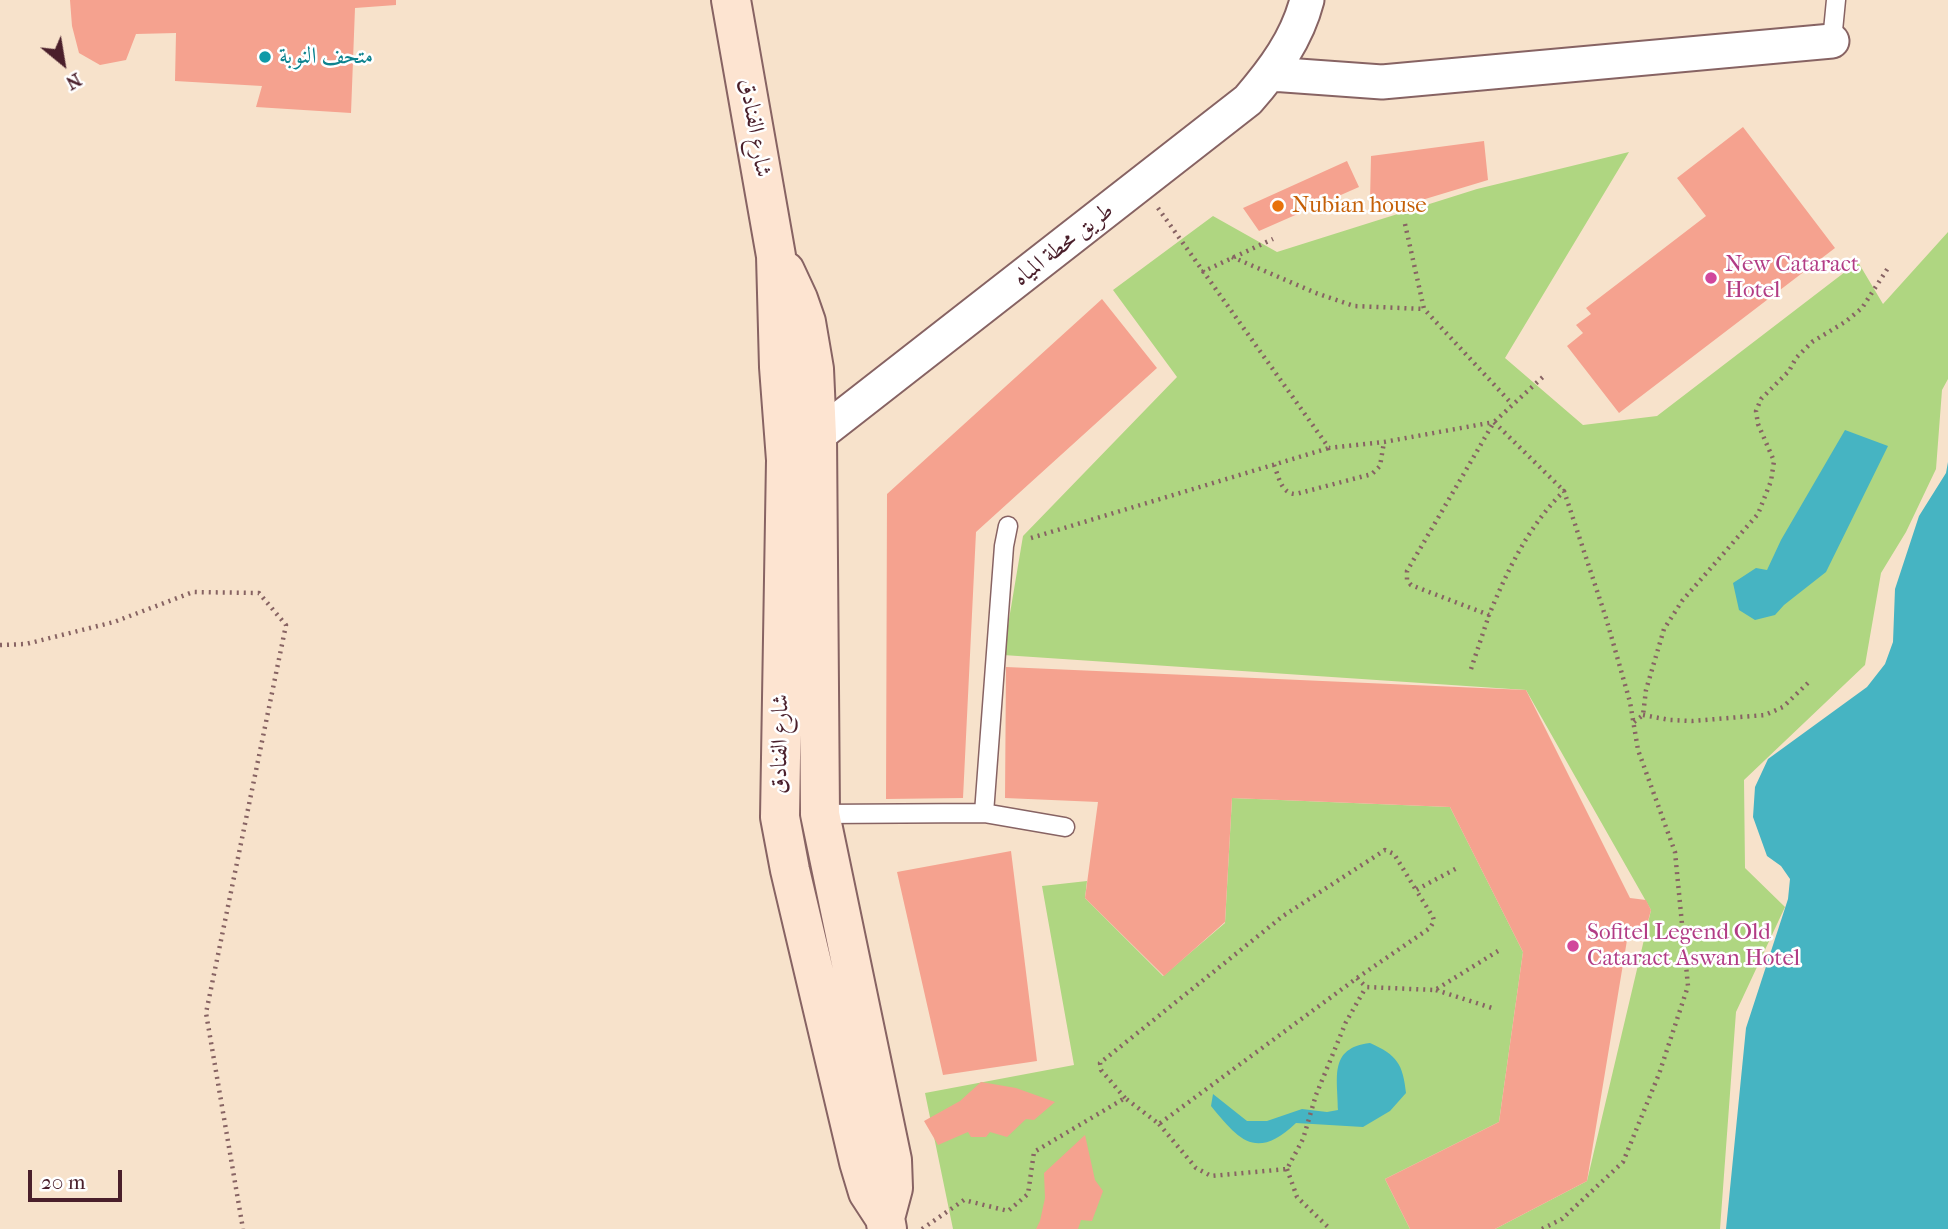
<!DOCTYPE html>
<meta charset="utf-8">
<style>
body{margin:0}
#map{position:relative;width:1948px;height:1229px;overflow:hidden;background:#f7e2cb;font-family:"IM FELL French Canon",serif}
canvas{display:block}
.north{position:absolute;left:28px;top:28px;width:70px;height:70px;-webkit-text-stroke:5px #fff;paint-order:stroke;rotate:150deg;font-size:19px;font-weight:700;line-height:28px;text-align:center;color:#4a1f2b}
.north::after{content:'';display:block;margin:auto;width:24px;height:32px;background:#4a1f2b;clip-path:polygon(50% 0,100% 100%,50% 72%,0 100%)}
.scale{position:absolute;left:28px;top:1170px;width:94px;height:32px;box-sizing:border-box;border:4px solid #4a1f2b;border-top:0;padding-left:9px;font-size:21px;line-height:24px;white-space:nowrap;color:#4a1f2b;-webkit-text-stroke:5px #fff;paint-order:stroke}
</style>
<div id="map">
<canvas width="1948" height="1229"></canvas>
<div class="north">N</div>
<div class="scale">20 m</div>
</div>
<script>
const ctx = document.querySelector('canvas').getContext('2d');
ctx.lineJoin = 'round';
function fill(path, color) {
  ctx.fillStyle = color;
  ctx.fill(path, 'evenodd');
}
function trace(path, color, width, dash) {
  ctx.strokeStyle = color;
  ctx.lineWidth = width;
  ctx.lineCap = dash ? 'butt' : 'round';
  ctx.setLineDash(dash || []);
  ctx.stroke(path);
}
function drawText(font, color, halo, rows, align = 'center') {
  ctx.font = font + ' "IM FELL French Canon",Amiri,serif';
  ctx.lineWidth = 5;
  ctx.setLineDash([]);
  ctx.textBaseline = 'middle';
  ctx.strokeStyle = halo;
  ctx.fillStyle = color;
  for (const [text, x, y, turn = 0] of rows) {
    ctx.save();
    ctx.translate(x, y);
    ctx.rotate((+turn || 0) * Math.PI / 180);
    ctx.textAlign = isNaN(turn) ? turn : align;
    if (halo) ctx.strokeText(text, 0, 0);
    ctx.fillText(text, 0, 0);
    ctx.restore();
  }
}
fill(new Path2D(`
 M1629 152 1505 358 1583 425 1657 416 1858 262 1883 304 1948 232V379L1942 390 1936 469 1906 532 1881 573 1865 665 1744 780 1745 868 1785 907 1736 1012 1720 1229H1495L1587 1181 1651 910 1526 690 1003 655 1023 536 1177 377 1113 290 1213 216 1277 252 1477 189Z
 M1232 798 1450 807 1523 952 1499 1122 1385 1179 1410 1229H953L925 1093 1074 1065 1042 886 1087 881 1085 898 1163 976 1225 923Z`), '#afd681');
fill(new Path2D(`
 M1845 430 1888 446 1826 572 1784 605 1775 615 1755 620 1739 610 1733 583 1756 568 1767 570 1781 540Z
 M1948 462V1229H1726L1746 1028 1788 899 1790 879 1781 866 1767 856 1753 817 1755 787 1768 759 1867 687 1885 664 1893 642 1895 589 1919 516 1946 473Z
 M1370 1043C1397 1055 1403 1064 1406 1093L1390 1111 1363 1127 1296 1123C1256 1161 1239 1140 1211 1106L1213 1094 1247 1121H1267L1302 1109 1327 1112 1338 1110C1338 1078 1328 1048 1370 1043Z`), '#46b4c2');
fill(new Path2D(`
 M70 0H396V5L355 8 351 113 256 107 262 86 175 81 176 33 136 34 126 60 100 65 79 53 72 26Z
 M1743 127 1835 248 1619 413 1567 346 1583 333 1576 325 1591 314 1586 308 1706 216 1677 178Z
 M1484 141 1488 180 1402 206 1370 201 1371 156Z
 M1347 161 1359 187 1259 231 1243 208Z
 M1102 299 1157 368 976 532 963 798 886 799 887 494Z
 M1006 667 1526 690 1630 898 1646 900 1651 910 1647 925 1636 931 1629 928 1587 1181 1495 1229H1410L1385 1179 1499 1122 1523 952 1450 807 1232 798 1225 922 1164 976 1085 898 1098 802 1005 798Z
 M1011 851 1037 1061 943 1075 897 872Z
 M981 1082 1016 1088 1055 1102 1034 1120 1026 1119 1007 1137 990 1132 986 1137H971L968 1132 938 1145 924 1121 960 1101Z
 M1085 1135 1095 1180 1103 1191 1092 1221 1081 1220 1078 1229H1036L1040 1221 1045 1198 1044 1173Z`), '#f5a28f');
const lane = new Path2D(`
 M1832 41 1836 0
 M984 813 1004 546 1008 526
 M820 814 984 813 1065 827`);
const street = new Path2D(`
 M1271 74 1382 82 1832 41
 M802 448 1248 100C1274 70 1297 39 1307 0`);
const secondary = new Path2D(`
 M731 0 776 256 779 367 786 460 780 817 790 870 859 1162 868 1192 885 1218 887 1229
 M785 271 798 299 806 322 814 369 817 436 820 814 892 1160 893 1188 885 1218`);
trace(lane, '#876363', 21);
trace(street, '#876363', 37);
trace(secondary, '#876363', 42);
trace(new Path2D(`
 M1158 208 1329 448 1384 442 1494 422 1564 491
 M1405 224 1424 309 1512 404
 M1232 257 1316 293 1354 306 1424 309
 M1202 272 1273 239
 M1274 465C1279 477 1281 494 1296 494L1372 474 1380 466 1384 442
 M1031 538 1329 448
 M0 645 26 644 114 622 193 592 259 593 286 625 206 1013 243 1229
 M1471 669 1489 615
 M1643 715 1670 720 1692 721 1765 715 1783 707 1811 680
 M1634 722 1643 715 1646 690 1664 629 1682 601 1758 514 1771 481 1774 461 1758 424 1756 411 1761 399 1789 371 1796 358 1812 342 1845 322 1862 308 1888 268
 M1357 978 1366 987 1435 990 1498 951
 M1436 990 1492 1008
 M1125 1098 1101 1070 1100 1063 1283 916 1385 850 1394 854 1416 890
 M1159 1124 1196 1168 1211 1176 1287 1169 1303 1139 1316 1095 1346 1022 1366 987
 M1287 1169 1297 1197 1330 1229
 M922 1229 964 1200 1008 1211 1028 1194 1034 1152 1125 1098 1159 1124 1357 978 1430 928 1434 921 1433 917 1416 890 1459 867
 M1542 1229 1562 1219 1623 1162 1659 1074 1688 986 1675 852 1638 750 1630 702 1606 618 1564 491C1529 525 1507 571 1489 615L1411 585 1407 580V571L1494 422 1545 375`), '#876363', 4.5, [2, 5]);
trace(lane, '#fff', 18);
trace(street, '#fff', 33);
trace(secondary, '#fde4d1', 38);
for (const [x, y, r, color] of [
 [265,57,7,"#0f9aa8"],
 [1278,206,7,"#e8710a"],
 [1711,278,7,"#d1479c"],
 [1573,946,7,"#d1479c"]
]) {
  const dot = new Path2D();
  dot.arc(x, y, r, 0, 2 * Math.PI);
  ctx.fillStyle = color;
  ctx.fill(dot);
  trace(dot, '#fff', 2.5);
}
drawText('23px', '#0d838f', '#fff', [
 ["متحف النوبة",279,57]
], 'left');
drawText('23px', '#4a1f2b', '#fff', [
 ["شارع الفنادق",754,128,80],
 ["طريق محطة المياه",1064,245,-38],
 ["شارع الفنادق",781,744,-89]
]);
drawText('23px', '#c56008', '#fff', [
 ["Nubian house",1292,206]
], 'left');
drawText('23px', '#b23c85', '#fff', [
 ["New Cataract",1725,265],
 ["Hotel",1725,291],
 ["Sofitel Legend Old",1587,933],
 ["Cataract Aswan Hotel",1587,959]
], 'left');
</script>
